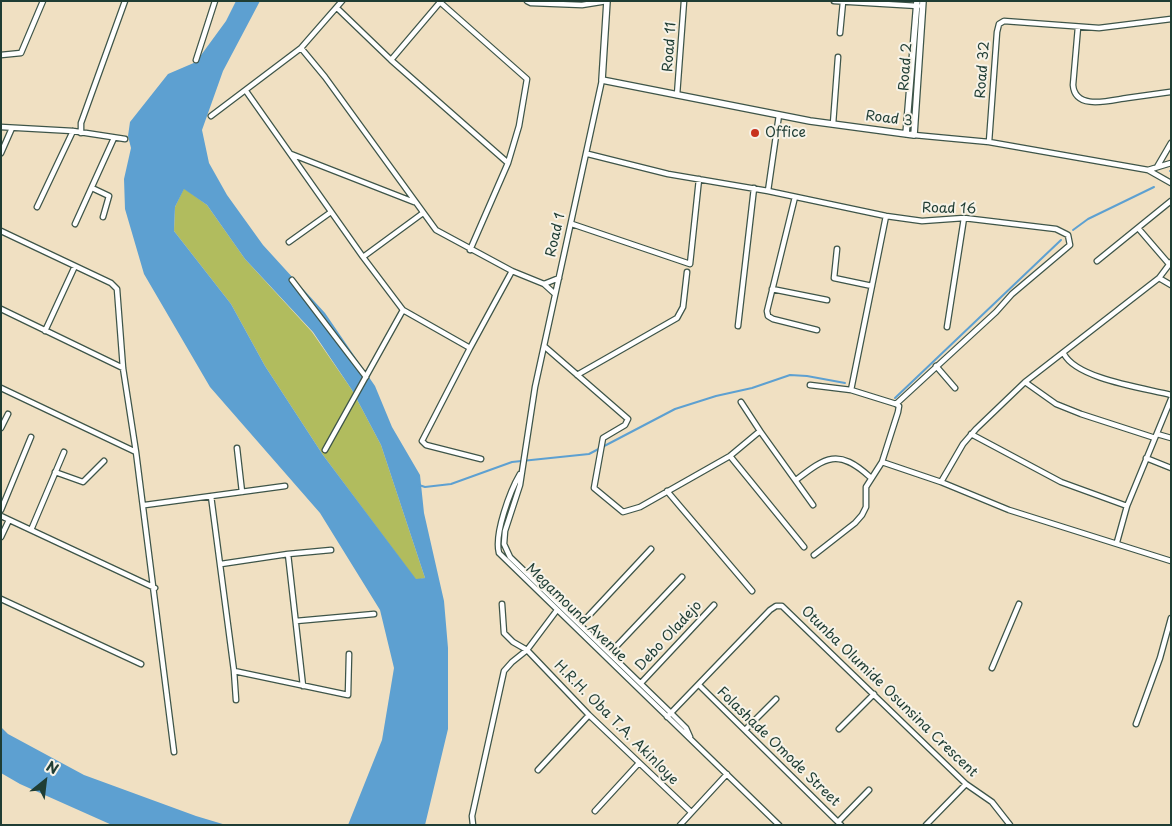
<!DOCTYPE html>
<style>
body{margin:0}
#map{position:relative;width:1172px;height:826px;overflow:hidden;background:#f0e0c2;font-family:"Playpen Sans",sans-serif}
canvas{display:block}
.frame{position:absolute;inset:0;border:2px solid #1f3d34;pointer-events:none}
.north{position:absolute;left:20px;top:756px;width:50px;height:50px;-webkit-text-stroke:4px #f7f3e8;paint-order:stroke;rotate:29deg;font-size:14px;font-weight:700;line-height:20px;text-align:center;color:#1f3d34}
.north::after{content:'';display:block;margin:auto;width:18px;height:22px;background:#1f3d34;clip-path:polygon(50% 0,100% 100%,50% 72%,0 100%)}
</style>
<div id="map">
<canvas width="1172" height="826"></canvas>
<div class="frame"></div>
<div class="north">N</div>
</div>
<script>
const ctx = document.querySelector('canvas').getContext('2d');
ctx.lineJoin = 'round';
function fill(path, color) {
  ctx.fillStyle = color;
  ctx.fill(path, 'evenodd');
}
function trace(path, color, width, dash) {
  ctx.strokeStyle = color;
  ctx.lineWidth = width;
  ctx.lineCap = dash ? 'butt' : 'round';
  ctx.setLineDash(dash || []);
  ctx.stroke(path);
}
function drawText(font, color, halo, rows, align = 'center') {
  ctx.font = font + ' "Playpen Sans",sans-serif';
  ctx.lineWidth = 4;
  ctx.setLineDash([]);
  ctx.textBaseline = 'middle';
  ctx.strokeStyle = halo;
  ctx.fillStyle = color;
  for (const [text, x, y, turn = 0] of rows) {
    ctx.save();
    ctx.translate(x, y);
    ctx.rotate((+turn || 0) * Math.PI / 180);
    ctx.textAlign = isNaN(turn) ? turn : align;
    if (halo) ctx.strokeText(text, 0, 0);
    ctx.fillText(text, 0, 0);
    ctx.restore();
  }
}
fill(new Path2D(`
 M184 188 207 205 245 259 312 332 352 390 381 445 425 578 416 580 323 455 265 366 231 304 174 231 175 207Z`), '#b1bc5e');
fill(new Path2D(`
 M236 1H260L223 71 202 130 209 163 227 195 263 245 325 313 375 386 392 427 420 475 424 513 444 601 448 648V729L425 825H348L382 740 394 668 380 610 320 513 210 387 144 274 125 209 124 179 131 148 128 136 130 122 168 74 196 62 226 21ZM184 189 207 205 245 259 313 332 352 390 381 445 425 578 416 579 323 455 265 366 231 304 174 231 175 207Z
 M1 727 8 734 84 775 196 816 226 825H112L103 821 20 784 1 773Z`), '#5da0d1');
trace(new Path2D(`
 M1170 171H1171
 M1073 230 1088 219 1154 187
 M895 398 1061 240
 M419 485 425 487 451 484 512 462 589 454 675 409 716 396 752 388 790 375 807 376 845 383`), '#5da0d1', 2);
const minor = new Path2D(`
 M441 1 391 60 508 163 470 250
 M527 1 531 3 582 5 607 1
 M834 1 918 6
 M441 3 527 79 519 126 508 163
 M337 8 391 60
 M1078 27 1073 85C1075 111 1111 100 1127 98 1141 96 1156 94 1170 92
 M840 33 843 2
 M301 48 342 1
 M1 55 21 53 43 1
 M196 60 215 1
 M602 80 535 387 520 485 505 531 504 544 510 557 671 713 686 728 690 737
 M246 91 363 257 403 310 470 348 512 271
 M677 95 684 1
 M211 116 301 48 325 77 436 230 512 271 544 284 555 294
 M833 124 838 57
 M1 127 73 131 125 139
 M81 133V123L125 1
 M914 135 989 142 1148 170 1171 183
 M989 142 997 32 999 24 1004 21 1099 28 1171 19
 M1 153 12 128
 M291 154 414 202
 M588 154 668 174 768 191 886 216 922 221 964 218 1056 229 1068 235 1070 245 1012 294 996 312 896 404
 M1157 167 1171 143
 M1148 170 1171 163
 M92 188 109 196 103 217
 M768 191 779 115
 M795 197 767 311 768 316 773 319 817 330
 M37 207 73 131
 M75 224 114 138
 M572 224 690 264 699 179
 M1138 228 1169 264
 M1 231 111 283 117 289 123 368 136 452
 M289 242 331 212
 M837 249 834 278 872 286
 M363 257 423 213
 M1097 261 1171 201
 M1159 278 1171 285
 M292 280 366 377
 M544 284 559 278
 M772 289 827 300
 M1 309 123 368
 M738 326 754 188
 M947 327 964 218
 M45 331 75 266
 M544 346 628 419 625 425 603 438 594 488 623 512 640 507 730 456 760 431 813 505
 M470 348 422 441 426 445 481 459
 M1064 354C1077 379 1144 388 1171 395
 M936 366 955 388
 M577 375 677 318 683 307 687 272
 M1025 382 1056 404 1081 414 1155 438
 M810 385 851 390
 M1 388 136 452 174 752
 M741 402 760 431
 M1 428 8 414
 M971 434 1061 482 1127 506 1171 399
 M1157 434 1171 438
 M237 448 242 492
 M325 450 403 310
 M730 456 804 547
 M1146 458 1171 468
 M882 462 941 482 963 444 976 429 1025 382 1159 278 1171 262
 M55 472 83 482 104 461
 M520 474C510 491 494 534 499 553L779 825
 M796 480C826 457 838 448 870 477
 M941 482 1009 510 1171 561
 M667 491 752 591
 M211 496 234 671 348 695 349 654
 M145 505 285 486
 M1 510 31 437
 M1 516 155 588
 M31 530 64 452
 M1 537 9 520
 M1117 542 1127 506
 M288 554 331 550
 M814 555 855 523 862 515 866 507V487L882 462 898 412 899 406 896 404 851 390 886 216
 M221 564 288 554 303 686
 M1 599 141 664
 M502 604 504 633 513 642 527 650 589 715 691 812
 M296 621 374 614
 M581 624 651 549
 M610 653 682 577
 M992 668 1019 604
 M234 671 236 700
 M641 683 714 605
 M699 685 841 825
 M667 717 770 610 776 606H782L966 784 992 802 1010 825
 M1136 724 1160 658 1171 618
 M839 729 874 694
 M745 730 776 699
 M538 770 589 715
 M595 811 639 763
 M838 822 869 790
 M473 825 472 816 504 671 512 662 527 650 557 610
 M680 825 727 774
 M926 825 966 784`);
const tertiary = new Path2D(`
 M607 1 602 80 810 121 914 135 923 1
 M906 134 917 1`);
trace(minor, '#3e5549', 7);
trace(tertiary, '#3e5549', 8);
trace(minor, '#fff', 4.5);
trace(tertiary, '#fff', 5.5);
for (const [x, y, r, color] of [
 [755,133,5,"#c8321e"]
]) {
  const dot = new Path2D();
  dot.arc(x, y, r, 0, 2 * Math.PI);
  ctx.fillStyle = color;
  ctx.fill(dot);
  trace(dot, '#f7f3e8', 2);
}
drawText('14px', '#1f3d34', '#f7f3e8', [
 ["Road 11",670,47,-86],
 ["Road 2",906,67,-86],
 ["Road 32",983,70,-86],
 ["Road 3",889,119,7],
 ["Road 16",949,209,1],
 ["Road 1",556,235,-77],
 ["Megamound Avenue",576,613,44],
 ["Debo Oladejo",669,636,-47],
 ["Otunba Olumide Osunsina Crescent",889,692,44],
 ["H.R.H. Oba T.A. Akinloye",616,723,45],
 ["Folashade Omode Street",778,747,44]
]);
drawText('14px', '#1f3d34', '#f7f3e8', [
 ["Office",765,133]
], 'left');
</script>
